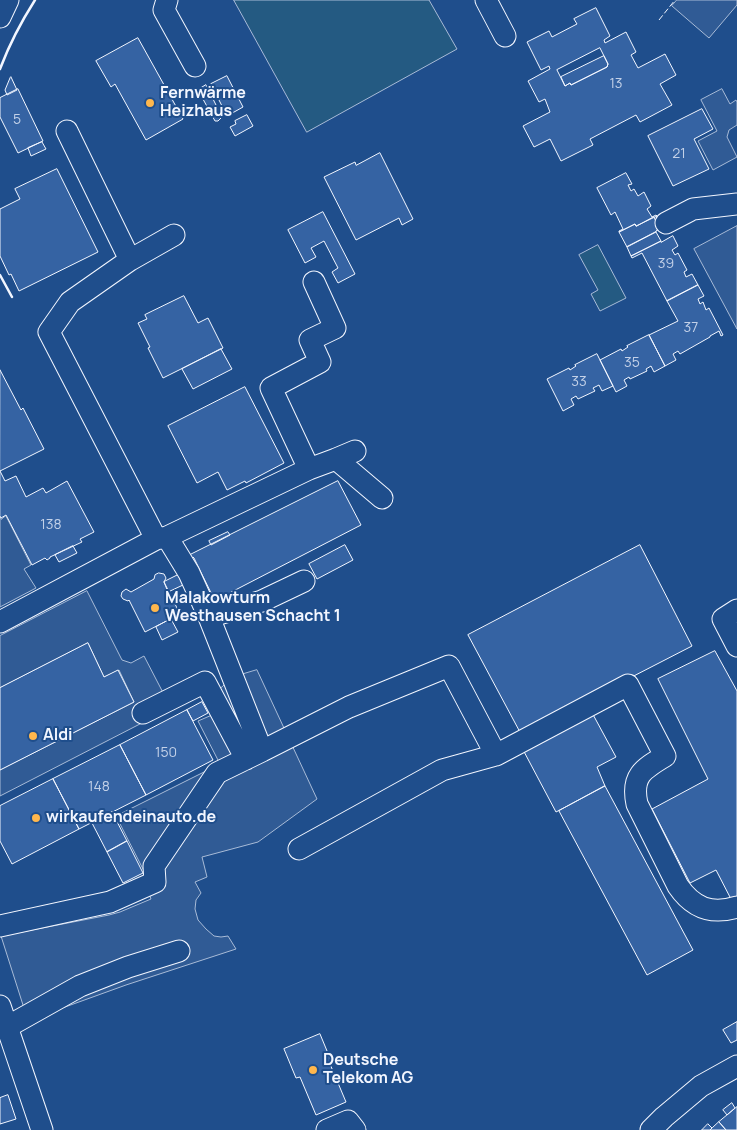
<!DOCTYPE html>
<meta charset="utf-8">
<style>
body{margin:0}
canvas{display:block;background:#1f4e8c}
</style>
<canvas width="737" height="1130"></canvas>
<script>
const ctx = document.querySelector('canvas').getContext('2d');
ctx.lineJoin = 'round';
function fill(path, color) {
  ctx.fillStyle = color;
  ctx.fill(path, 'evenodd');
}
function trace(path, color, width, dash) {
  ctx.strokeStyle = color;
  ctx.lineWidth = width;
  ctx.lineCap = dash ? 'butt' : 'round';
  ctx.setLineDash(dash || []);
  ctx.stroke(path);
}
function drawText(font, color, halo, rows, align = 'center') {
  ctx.font = font + ' Manrope,sans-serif';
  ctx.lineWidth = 4;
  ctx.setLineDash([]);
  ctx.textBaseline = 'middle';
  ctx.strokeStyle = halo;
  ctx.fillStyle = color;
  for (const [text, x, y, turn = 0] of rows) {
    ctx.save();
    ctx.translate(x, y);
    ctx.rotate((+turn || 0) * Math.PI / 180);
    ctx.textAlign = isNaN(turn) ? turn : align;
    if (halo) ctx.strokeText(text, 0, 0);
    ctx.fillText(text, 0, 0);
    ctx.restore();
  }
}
const green = new Path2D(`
 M234 0H429L457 49 307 132Z
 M598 245 626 298 600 311 591 294 598 290 579 255Z`);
fill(green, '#245a82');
trace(green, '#a8bbd7', 1);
const parking = new Path2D(`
 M677 0H737V5L709 38 672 6Z
 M722 89 730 104 736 100 737 102V125L729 130 727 137 737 157 713 170 698 141 717 131 701 100Z
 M737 226V329L694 249Z
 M6 516 31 565 24 569 36 588 0 607V517L1 519Z
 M87 591 122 660 131 663 144 656 171 708 0 796V770L134 702 119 670 104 677 88 643 0 688V636Z
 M257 670 317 799 258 842 202 857 207 877 195 882 201 893 196 900 195 909 198 920 206 929 214 936 221 937 228 936 236 949 126 985 29 1020 23 1005 1 936 109 915 120 912 151 899 146 886 145 873 116 816 220 764 198 721 212 715 205 702 233 677Z`);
fill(parking, '#305b95');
trace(parking, '#a8bbd7', 1);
const building = new Path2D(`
 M596 8 610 36 604 40 605 43 626 32 636 52 631 55 638 68 665 54 676 75 660 84 672 105 640 122 636 115 590 139 593 145 561 161 550 139 534 147 523 126 550 112 545 99 539 102 528 81 550 69 549 66 541 70 527 42 549 31 552 37 577 24 574 19ZM600 48 608 64 607 67 571 85 570 83 565 86 557 70Z
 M138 38 183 119 146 140 115 84 111 87 96 61Z
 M604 56 608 64 607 67 571 85 570 83 565 86 561 77Z
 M227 76 243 107 227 116 211 84Z
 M11 77 17 90 7 95 5 90 10 78Z
 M206 85 222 117 218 121H215L198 90Z
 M18 89 43 141 18 153 0 117V98Z
 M702 109 713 129 694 139 709 169 673 186 648 136Z
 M247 115 253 126 235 136 230 127 236 124 235 121Z
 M42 142 46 149 31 156 28 148Z
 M380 153 413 219 402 225 399 218 356 240 324 177 355 162 356 165Z
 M57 169 98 252 19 291 11 274 9 275 0 256V209L20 199 15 189Z
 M626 173 632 184 628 185 631 191 634 189 638 196 644 192 651 206 647 209 652 217 656 215 657 216 636 226 635 224 619 232V231L623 229 615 212 611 215 597 188Z
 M323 212 355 274 338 283 332 272 338 268 324 241 311 248 316 257 305 263 288 230Z
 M654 217 659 229 656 231V232L627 247 619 232 635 224 636 226Z
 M656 232 661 241 631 256 627 247Z
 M673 236 678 246 672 250 675 255 678 253 687 270 684 272 686 277 692 274 698 285 667 301 642 253 632 258 631 256 661 241V242Z
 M698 285 704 296 698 299 700 304 703 302 706 310 709 308 723 335 721 336 719 331 710 336V337L680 354 678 351 673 354 676 360 665 366 649 335 678 321 667 301Z
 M184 296 198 323 208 318 223 348 163 378 148 348 150 347 138 323 147 319 145 315Z
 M649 335 665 366 654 372 651 366 646 369 647 371 630 379 629 377 624 380 627 386 616 392 600 360 621 349 622 351 628 347 627 346Z
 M221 349 232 369 193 389 182 369Z
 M597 354 613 386 602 391 599 385 593 388 595 391 578 399 576 396 571 399 574 405 563 411 547 379 569 368 570 370 576 366 575 365Z
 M0 370 21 410 23 408 44 449 0 471Z
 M245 387 284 463 246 483 245 481 227 490 218 472 197 483 168 426Z
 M0 471 5 481 16 476 26 497 43 488 46 493 67 481 94 532 80 539 82 542 50 557V558L47 560 45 558 32 565 6 515 1 518 0 516Z
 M338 481 361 525 214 601 213 600 214 599 194 558 193 557 192 558 190 555Z
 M228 532 230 535 211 545 209 541Z
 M345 545 353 560 317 579 309 564Z
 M640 545 692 646 521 734 468 635Z
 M73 546 77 553 59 562 55 555Z
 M159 573 164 574 166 578 164 582 180 614 145 632 129 600 128 601 123 599 121 596 122 592 126 589 131 592 154 579 155 575Z
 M178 575 183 585 168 592 164 582Z
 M171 619 178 632 162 640 156 627Z
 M88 643 104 677 118 670 134 702 0 770V688Z
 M715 651 737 691V898L732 901 716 870 690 883 652 809 708 779 658 679Z
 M202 702 208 713 193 721 187 710Z
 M590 709 616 757 597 767 605 786 556 812 521 746Z
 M187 710 213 760 146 795 120 745Z
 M120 745 146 795 79 829 53 779Z
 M53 779 79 829 12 864 0 841V806Z
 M605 786 693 950 647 975 559 811Z
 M112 812 127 841 107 852 92 823Z
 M127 841 143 873 123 883 107 852Z
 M737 1022V1040L731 1043 723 1030Z
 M320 1034 332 1063 330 1064 346 1102 316 1115 300 1077 296 1078 284 1049Z
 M8 1095 16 1119 0 1124V1098Z
 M732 1103 735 1108 727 1115 723 1110Z
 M737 1107V1130H726L719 1122Z
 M719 1122 726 1130H710L712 1128Z
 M708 1124 712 1128 710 1130H702Z`);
fill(building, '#3563a3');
trace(building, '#f2f6ff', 1);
const minor = new Path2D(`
 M167 0 164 10 195 66
 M486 0 505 36
 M0 17 8 0
 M67 131 130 260 174 235
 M666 223 693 209 737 204
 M130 260 70 302 49 332 156 539
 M336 459 382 498
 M309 469 271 388 320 362 310 340 335 328 314 282
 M737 610 723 619 737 646
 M209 617 262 601 304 581
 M0 622 156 539 167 537 309 469 336 459 355 451
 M143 713 205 682 246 759
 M262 751 349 707 449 666 496 755 628 685 665 756C643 769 631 776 637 804L678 886C693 908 711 915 737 907
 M299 849 442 770 496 755
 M0 926 110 902 155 882 154 866 217 773 262 751 209 617 189 573 167 537
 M0 1006 42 1130
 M7 1027 80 986 128 967 179 951
 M327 1130 348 1121 355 1130
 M651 1130 664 1117 701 1086 737 1066`);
trace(minor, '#f2f6ff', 23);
trace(minor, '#1f4e8c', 21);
trace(new Path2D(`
 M659 20 675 0`), '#f2f6ff', 1, [6, 2.5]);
trace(new Path2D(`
 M0 69C9 45 21 22 35 0
 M0 275 12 297`), '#f2f6ff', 2.5);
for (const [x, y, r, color] of [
 [150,103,5,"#ffb74d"],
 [155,608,5,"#ffb74d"],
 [33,736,5,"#ffb74d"],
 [36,818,5,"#ffb74d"],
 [313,1070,5,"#ffb74d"]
]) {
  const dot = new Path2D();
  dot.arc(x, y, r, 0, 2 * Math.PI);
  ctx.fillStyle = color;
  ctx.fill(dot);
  trace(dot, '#1f4e8c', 2);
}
drawText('14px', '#c3d1e8', null, [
 ["13",616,84],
 ["5",17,120],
 ["21",679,154],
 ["39",666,264],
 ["37",691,328],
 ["35",632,363],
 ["33",579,382],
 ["138",51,525],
 ["150",166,753],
 ["148",99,787]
]);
drawText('bold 16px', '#f2f6ff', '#1f4e8c', [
 ["Fernwärme",160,94],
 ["Heizhaus",160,112],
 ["Malakowturm",165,599],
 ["Westhausen Schacht 1",165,617],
 ["Aldi",43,736],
 ["wirkaufendeinauto.de",46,818],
 ["Deutsche",323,1061],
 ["Telekom AG",323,1079]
], 'left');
</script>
